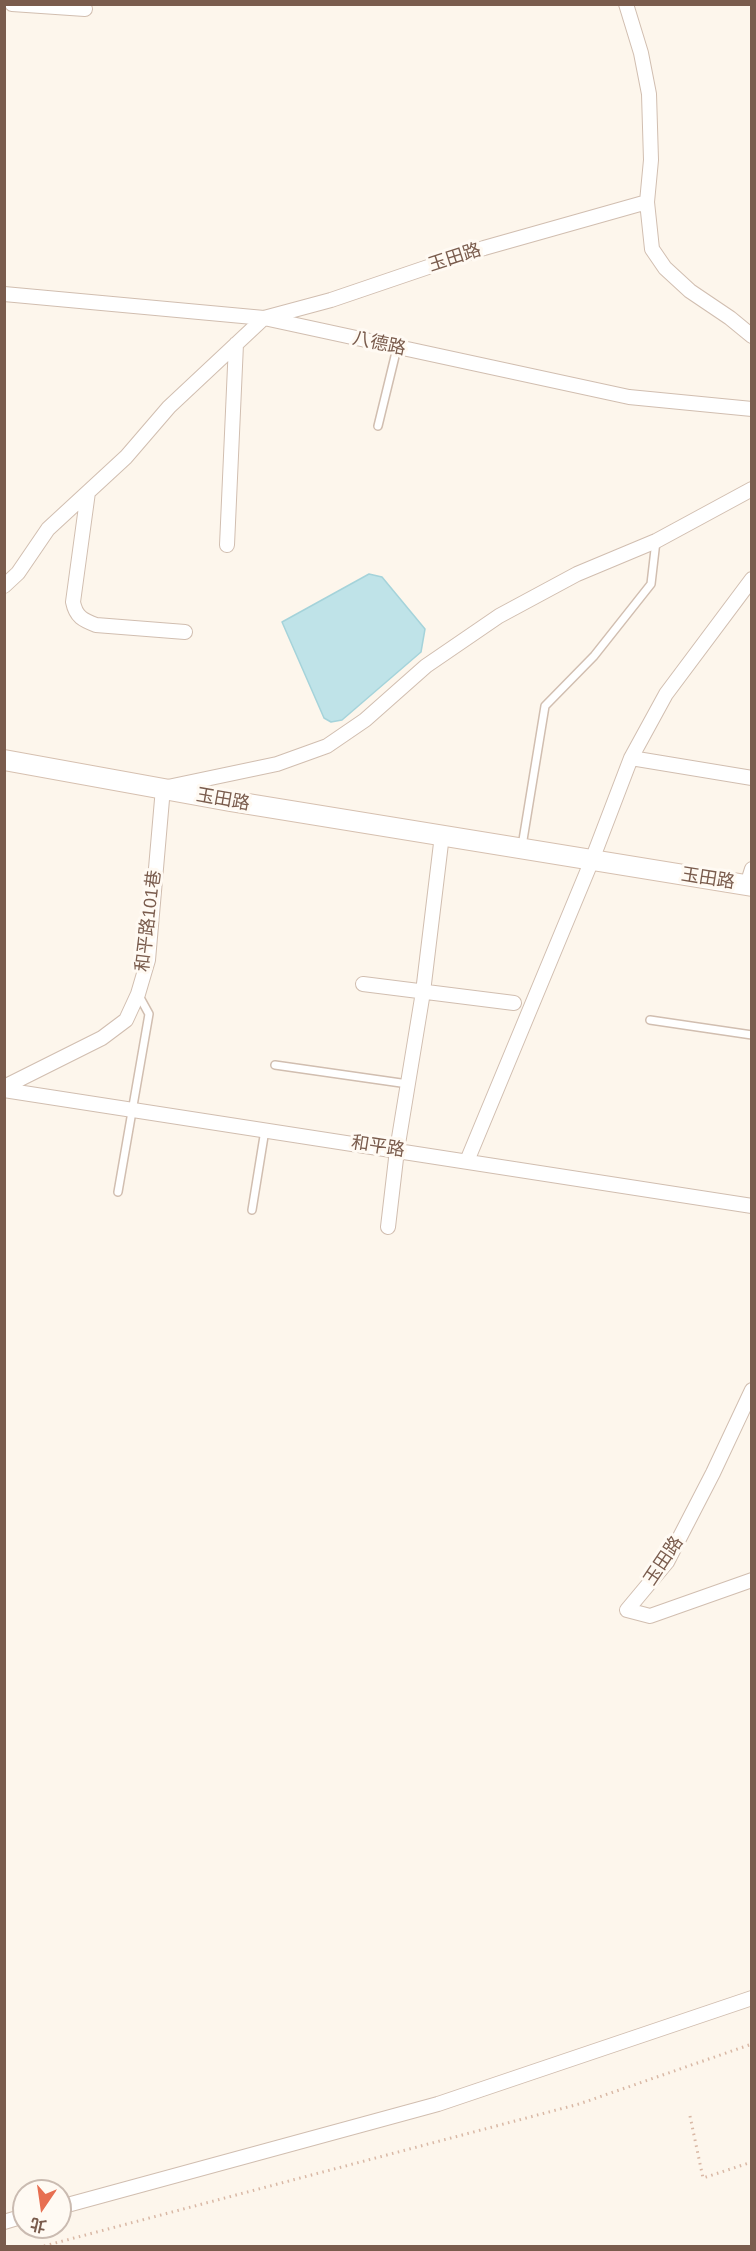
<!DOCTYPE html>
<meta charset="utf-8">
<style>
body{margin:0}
#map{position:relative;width:756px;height:2251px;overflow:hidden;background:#fdf6ec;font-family:Helvetica,"Noto Sans TC",sans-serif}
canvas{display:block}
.frame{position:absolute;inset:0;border:6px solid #7a5c4d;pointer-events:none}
.north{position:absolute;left:12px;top:2179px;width:60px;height:60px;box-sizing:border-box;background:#fffaf3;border:2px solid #cabbb1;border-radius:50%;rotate:193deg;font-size:16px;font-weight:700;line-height:24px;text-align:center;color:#7a5c4d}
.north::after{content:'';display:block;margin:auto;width:21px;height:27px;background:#e76f51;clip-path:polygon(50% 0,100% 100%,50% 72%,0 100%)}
</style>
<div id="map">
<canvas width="756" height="2251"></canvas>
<div class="frame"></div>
<div class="north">北</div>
</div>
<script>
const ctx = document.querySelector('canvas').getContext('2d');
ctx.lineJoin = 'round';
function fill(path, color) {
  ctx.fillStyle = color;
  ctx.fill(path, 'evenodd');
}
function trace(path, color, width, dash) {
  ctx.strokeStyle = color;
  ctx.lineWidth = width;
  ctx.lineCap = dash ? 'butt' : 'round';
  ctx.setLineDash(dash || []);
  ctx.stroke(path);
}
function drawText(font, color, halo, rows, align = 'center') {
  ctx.font = font + ' Helvetica,"Noto Sans TC",sans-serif';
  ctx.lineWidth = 6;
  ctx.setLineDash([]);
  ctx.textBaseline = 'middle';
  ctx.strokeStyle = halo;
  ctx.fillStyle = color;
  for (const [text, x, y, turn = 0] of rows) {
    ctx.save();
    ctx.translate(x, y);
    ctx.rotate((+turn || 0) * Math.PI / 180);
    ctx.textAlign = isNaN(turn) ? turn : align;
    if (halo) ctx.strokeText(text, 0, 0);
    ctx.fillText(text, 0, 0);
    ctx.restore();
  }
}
const water = new Path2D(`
 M369 574 382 577 425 629 421 652 342 720 331 722 324 718 282 622Z`);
fill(water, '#bfe3e8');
trace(water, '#a5d3da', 1.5);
const lane = new Path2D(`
 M378 426 397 348
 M522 846 545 706 594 656 651 584 656 541
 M650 1020 752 1035
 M275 1065 408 1084
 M118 1192 149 1014 138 994
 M252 1210 265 1130`);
const street = new Path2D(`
 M12 4 85 9
 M626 4 641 53 649 94 651 160 647 202 652 249 665 268 690 291 730 318 752 336
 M4 294 264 318 629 397 752 409
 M88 492 73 602C76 617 83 620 96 625L185 632
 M227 545 236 344
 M4 586 18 573 48 529 126 457 169 407 264 318 331 300 484 248 647 202
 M631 758 752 778
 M747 885 752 869
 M363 984 514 1003
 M4 1087 102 1038 126 1020 138 994 148 960 163 788 277 764 327 746 365 720 426 666 499 616 577 574 656 541 752 489
 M4 1090 752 1206
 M467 1161 592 860 631 758 666 694 752 579
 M388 1227 397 1150 423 992 442 835
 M752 1390 713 1473 667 1562 627 1610 650 1616 752 1580
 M60 2207 438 2104 752 1998
 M4 2222 24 2216`);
const secondary = new Path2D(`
 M4 760 230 801 752 886`);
trace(lane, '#d1beb0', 10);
trace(street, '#d1beb0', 16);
trace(secondary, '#d6c0b0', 22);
trace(new Path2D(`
 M690 2116 703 2178 752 2162
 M44 2246 579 2104 752 2044`), '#d9b8a5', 3, [1.5, 4.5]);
trace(lane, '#fff', 7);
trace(street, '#fff', 14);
trace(secondary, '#fff', 20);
drawText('18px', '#7a5c4d', '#fffaf3', [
 ["玉田路",455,258,-18],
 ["八德路",379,344,12],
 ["玉田路",223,800,10],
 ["玉田路",708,879,9],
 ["和平路101巷",149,921,-83],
 ["和平路",378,1147,9],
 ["玉田路",664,1561,-56]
]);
</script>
